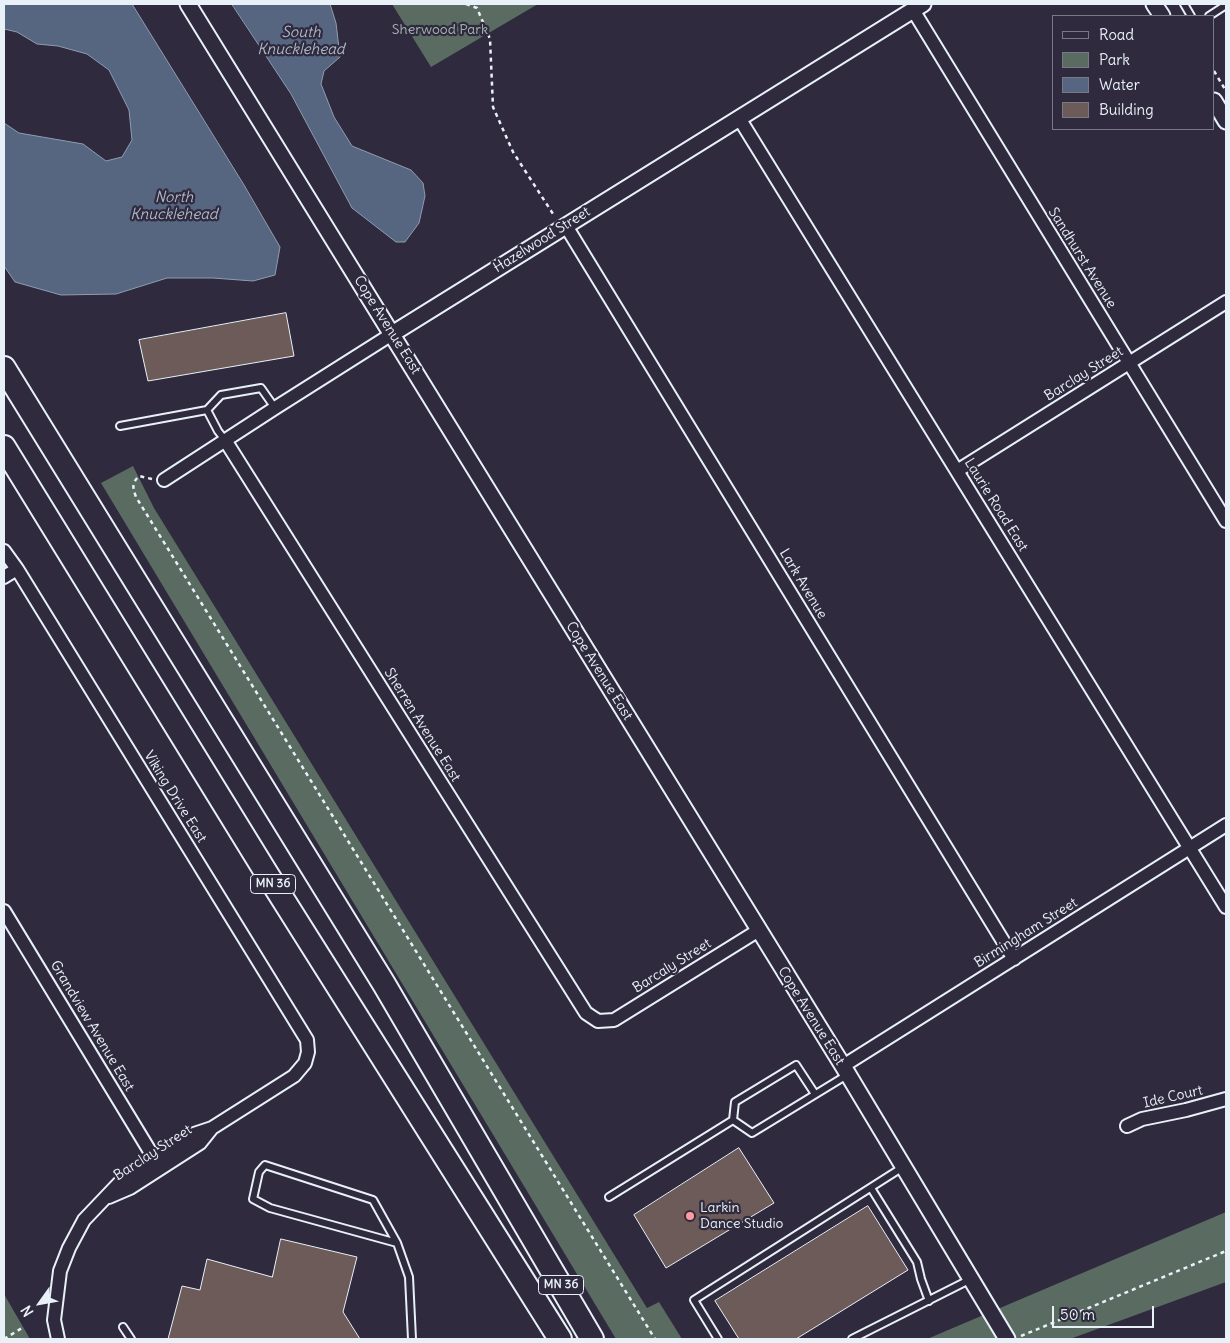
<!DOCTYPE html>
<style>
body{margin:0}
#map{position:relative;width:1230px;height:1343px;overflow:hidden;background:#2f2a3d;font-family:Delius,sans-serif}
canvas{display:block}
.frame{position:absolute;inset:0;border:5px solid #e8f1f8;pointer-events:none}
.legend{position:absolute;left:1052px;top:15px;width:162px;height:115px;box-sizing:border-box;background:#2f2a3d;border:1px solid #797a88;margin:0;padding:6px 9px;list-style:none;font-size:15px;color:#e8f1f8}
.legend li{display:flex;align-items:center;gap:10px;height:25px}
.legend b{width:25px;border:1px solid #797a88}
.north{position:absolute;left:15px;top:1278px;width:50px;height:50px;-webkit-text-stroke:4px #2f2a3d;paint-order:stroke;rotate:238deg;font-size:14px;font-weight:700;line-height:20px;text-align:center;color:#e8f1f8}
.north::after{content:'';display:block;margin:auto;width:18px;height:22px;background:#e8f1f8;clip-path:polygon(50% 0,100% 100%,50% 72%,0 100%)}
.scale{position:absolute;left:1052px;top:1306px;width:102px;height:22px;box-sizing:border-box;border:2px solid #e8f1f8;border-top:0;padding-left:6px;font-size:15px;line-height:18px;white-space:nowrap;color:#e8f1f8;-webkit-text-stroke:4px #2f2a3d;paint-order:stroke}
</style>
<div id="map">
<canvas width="1230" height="1343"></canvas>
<div class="frame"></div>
<ul class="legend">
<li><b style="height:6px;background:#2f2a3d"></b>Road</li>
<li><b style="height:14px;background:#5a6b62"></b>Park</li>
<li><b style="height:14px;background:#566580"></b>Water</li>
<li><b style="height:14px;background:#6c5b59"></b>Building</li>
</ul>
<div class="north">N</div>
<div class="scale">50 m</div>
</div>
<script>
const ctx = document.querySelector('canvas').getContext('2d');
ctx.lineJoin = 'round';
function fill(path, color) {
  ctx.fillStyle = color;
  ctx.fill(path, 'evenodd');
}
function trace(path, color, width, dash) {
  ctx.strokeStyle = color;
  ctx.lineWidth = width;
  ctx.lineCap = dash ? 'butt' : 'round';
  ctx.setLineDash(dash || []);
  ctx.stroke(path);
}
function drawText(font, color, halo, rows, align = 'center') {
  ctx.font = font + ' Delius,sans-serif';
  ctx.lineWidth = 4.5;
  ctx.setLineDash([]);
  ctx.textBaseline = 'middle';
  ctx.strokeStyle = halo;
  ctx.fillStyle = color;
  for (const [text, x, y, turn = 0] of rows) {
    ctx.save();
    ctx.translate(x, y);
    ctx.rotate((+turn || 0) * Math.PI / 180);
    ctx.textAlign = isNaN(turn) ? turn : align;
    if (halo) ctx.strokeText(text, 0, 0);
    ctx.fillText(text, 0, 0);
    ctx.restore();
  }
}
fill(new Path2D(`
 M392 4H538L431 67Z
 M133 466 154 508 647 1308 659 1302 682 1339H616L101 483Z
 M1226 1212V1282L1070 1339H927Z
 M4 1294 30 1339H4Z`), '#5a6b62');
const water = new Path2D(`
 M4 4H132L244 185 280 247 275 275 253 281 213 278H167L116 294 61 295 15 282 4 266V123L19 133 83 144 106 161 122 157 132 140 129 110 109 70 87 54 58 46 37 44 17 32 4 29Z
 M232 4H330L336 23 340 57 324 71 321 84 334 117 352 146 411 170 423 183 425 196 419 223 405 242H396L352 208 291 94Z`);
fill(water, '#566580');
trace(water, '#909db0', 1);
const building = new Path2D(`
 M286 313 294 356 148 381 139 340Z
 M739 1148 774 1203 666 1268 634 1215Z
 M868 1206 908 1270 796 1339H739L715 1301Z
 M281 1239 357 1257 343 1312 360 1339H168L182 1286 200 1290 207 1259 272 1277Z`);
fill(building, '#6c5b59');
trace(building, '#e8f1f8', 1);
const service = new Path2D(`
 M1184 4 1191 16
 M1209 16 1226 5
 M207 410 218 431 225 440
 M120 426 207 410 221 395 261 388 275 408
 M733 1120 752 1133 847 1075
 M733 1120 735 1102 796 1065 815 1094
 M871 1188 917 1262 921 1279 929 1301
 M609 1197 733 1120
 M397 1243 270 1208 253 1199 259 1172 265 1165 373 1200 397 1243 409 1277 412 1339
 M123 1327 131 1339
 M718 1339 694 1300 903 1167
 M852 1339 971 1279`);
const minor = new Path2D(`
 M913 10 1226 521
 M739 118 1226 907
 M566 226 1014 959
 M225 440 586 1013 598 1021 614 1020 759 930
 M957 471 1226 302
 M164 480 275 408 392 334
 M4 551 17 569 307 1040 308 1052 305 1063 294 1076 212 1128 194 1134 125 1177 84 1220 69 1248 60 1271 54 1320 58 1339
 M4 577 17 569
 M4 911 154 1158
 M843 1066 1226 825
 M1127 1126 1142 1119 1186 1110 1226 1099
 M109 1197 130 1188 200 1143 212 1128`);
const tertiary = new Path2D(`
 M188 4 843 1066 1007 1339
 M1154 4 1162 16
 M1214 101 1226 121
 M392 334 923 4`);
const motorway = new Path2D(`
 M4 368 384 984 592 1339
 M4 447 267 874 560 1339`);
trace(service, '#e8f1f8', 10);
trace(minor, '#e8f1f8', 16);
trace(tertiary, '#e8f1f8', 19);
trace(motorway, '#e8f1f8', 26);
trace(new Path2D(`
 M466 4 477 8 490 39 493 107 513 152 555 217
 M1214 71 1226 91
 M152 479 139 476C131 484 133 488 136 497L655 1339
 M1021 1336 1226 1251
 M4 1339 22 1328`), '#e8f1f8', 2.5, [4, 4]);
trace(service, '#2f2a3d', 6);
trace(minor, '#2f2a3d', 12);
trace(tertiary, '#2f2a3d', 15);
trace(motorway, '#2f2a3d', 22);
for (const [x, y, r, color] of [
 [690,1216,5,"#ff9aa2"]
]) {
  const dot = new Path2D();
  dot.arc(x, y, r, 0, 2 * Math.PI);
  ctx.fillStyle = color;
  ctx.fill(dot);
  trace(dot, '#2f2a3d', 2);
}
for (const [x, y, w] of [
 [273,884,45],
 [561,1285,45]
]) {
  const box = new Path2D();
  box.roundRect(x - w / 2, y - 9.5, w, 19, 4);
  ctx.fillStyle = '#2f2a3d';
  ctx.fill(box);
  trace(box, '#e8f1f8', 1);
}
drawText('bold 12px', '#e8f1f8', null, [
 ["MN 36",273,884],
 ["MN 36",561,1285]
]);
drawText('14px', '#a8b5b4', '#2f2a3d', [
 ["Sherwood Park",440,30]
]);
drawText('14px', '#e8f1f8', '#2f2a3d', [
 ["Hazelwood Street",542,240,-32],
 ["Sandhurst Avenue",1082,258,58],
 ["Cope Avenue East",387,325,58],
 ["Barclay Street",1084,374,-32],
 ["Laurie Road East",996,505,58],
 ["Lark Avenue",803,584,59],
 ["Cope Avenue East",599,671,58],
 ["Sherren Avenue East",422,725,58],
 ["Viking Drive East",175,797,58],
 ["Birmingham Street",1026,933,-32],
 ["Barcaly Street",672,966,-32],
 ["Cope Avenue East",811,1016,58],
 ["Grandview Avenue East",92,1026,59],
 ["Ide Court",1173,1097,-13],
 ["Barclay Street",153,1153,-33]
]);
drawText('14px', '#e8f1f8', '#2f2a3d', [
 ["Larkin",700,1208],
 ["Dance Studio",700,1224]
], 'left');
drawText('italic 15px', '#aeb9c8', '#2f2a3d', [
 ["South",301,33],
 ["Knucklehead",301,50],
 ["North",174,198],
 ["Knucklehead",174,215]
]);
</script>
